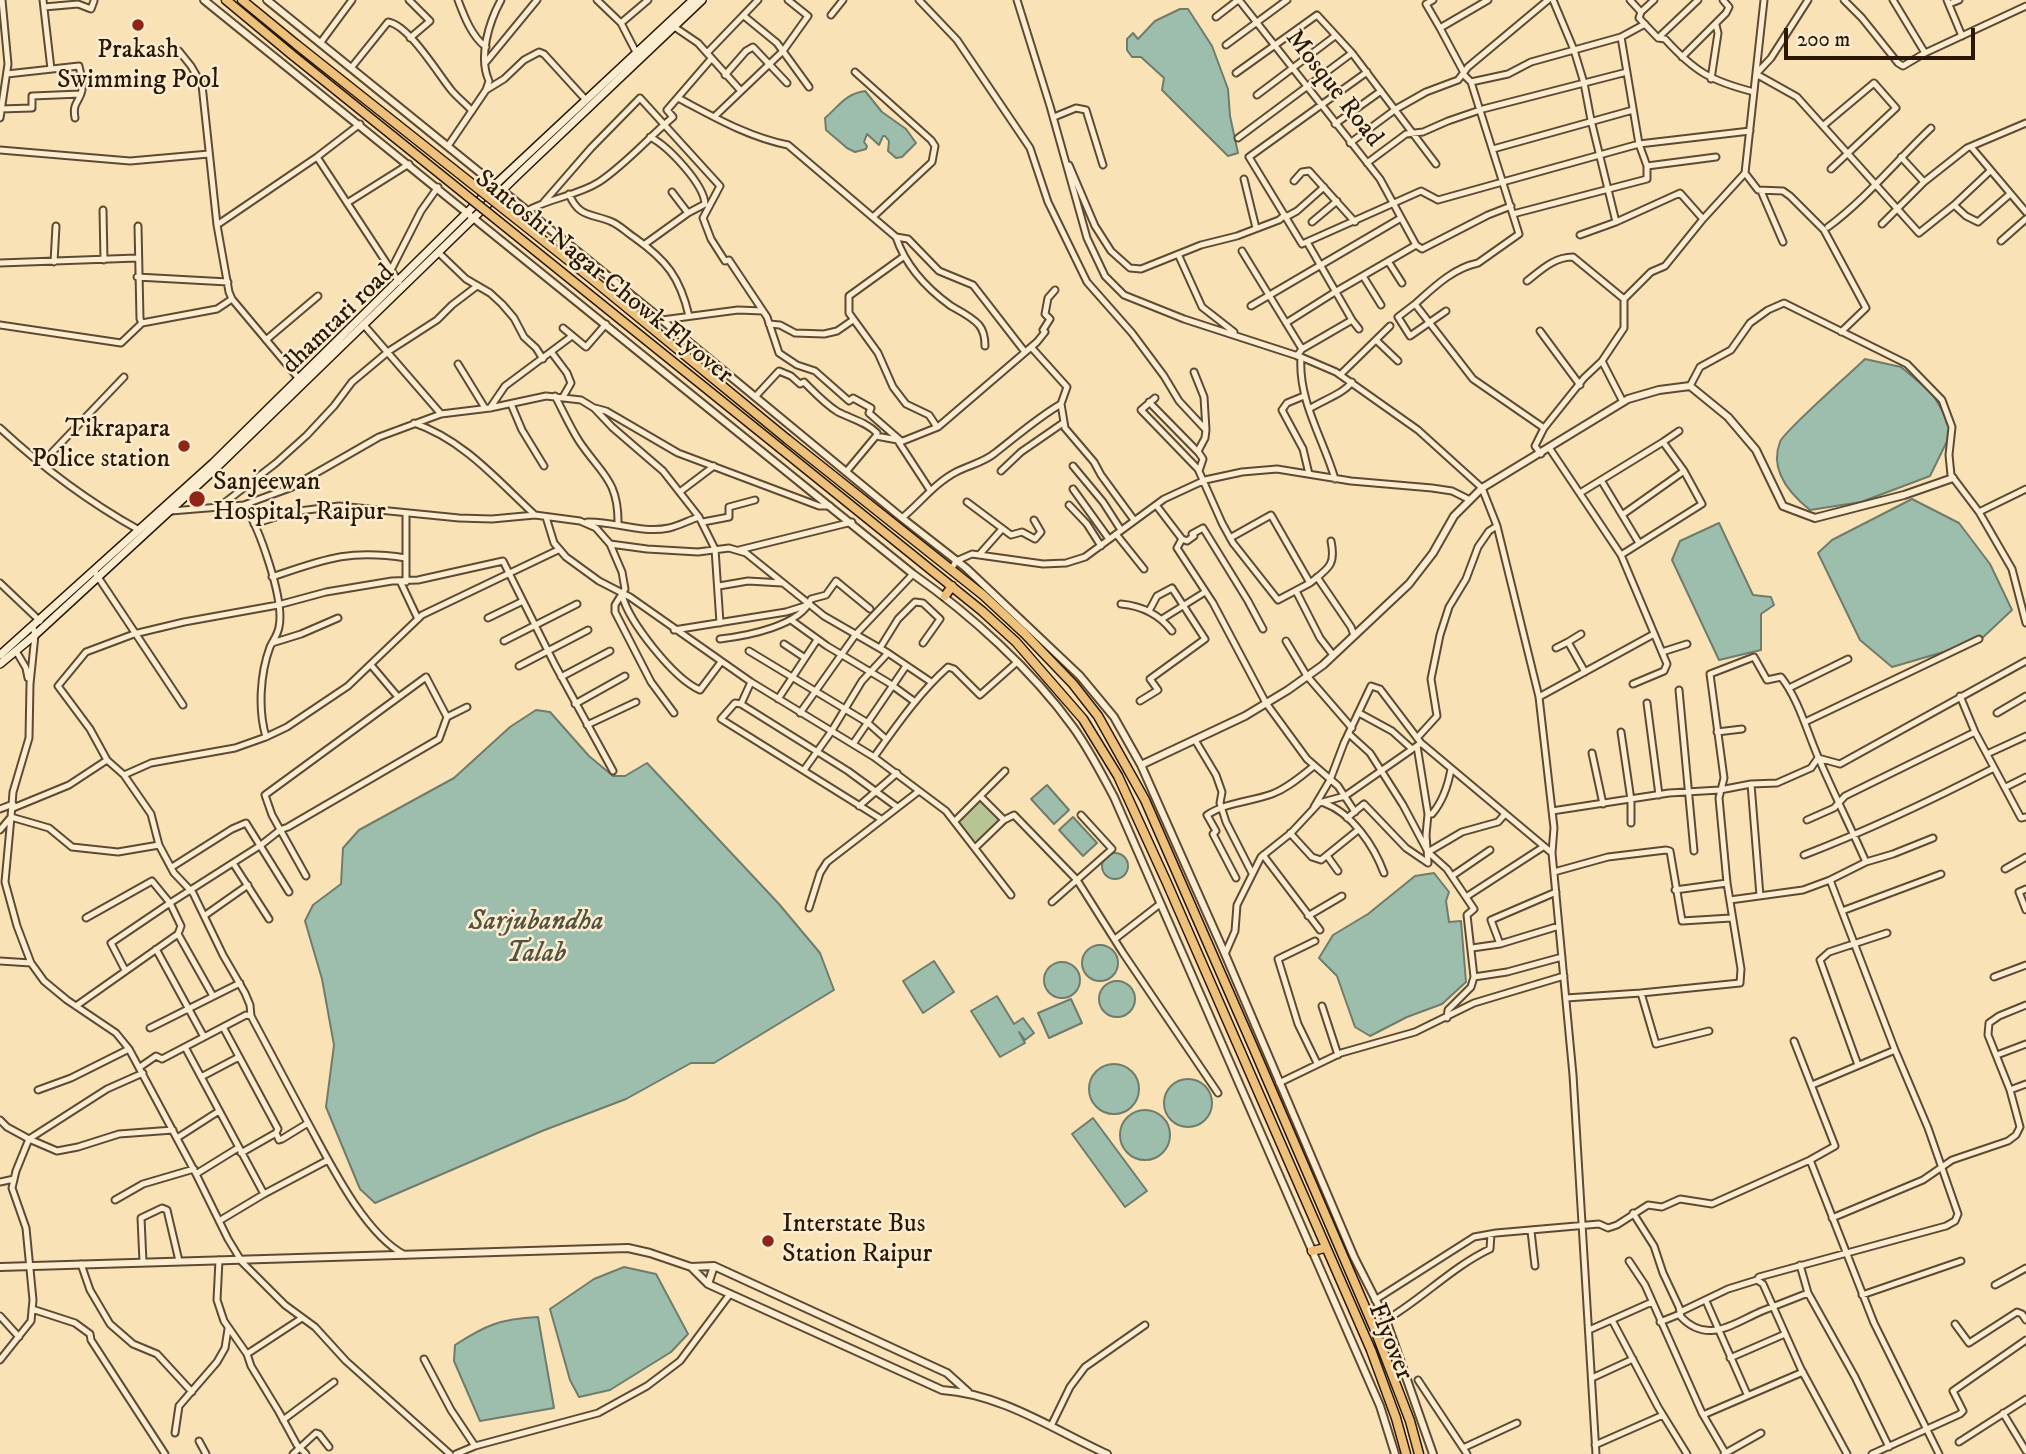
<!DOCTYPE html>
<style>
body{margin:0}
#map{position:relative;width:2026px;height:1454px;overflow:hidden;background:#fae2b7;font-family:"IM FELL DW Pica",serif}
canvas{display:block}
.scale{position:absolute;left:1784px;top:28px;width:191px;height:32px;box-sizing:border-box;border:4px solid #2a1807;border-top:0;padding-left:9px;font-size:21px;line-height:24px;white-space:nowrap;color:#2a1807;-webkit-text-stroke:5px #fcecd0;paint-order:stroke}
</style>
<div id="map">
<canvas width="2026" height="1454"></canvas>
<div class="scale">200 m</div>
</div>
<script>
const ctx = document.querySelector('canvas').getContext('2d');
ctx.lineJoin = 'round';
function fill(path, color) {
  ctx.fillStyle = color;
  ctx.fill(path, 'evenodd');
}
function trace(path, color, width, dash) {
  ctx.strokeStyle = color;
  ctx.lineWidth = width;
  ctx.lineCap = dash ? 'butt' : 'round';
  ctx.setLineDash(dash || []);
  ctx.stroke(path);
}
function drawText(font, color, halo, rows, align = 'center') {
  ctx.font = font + ' "IM FELL DW Pica",serif';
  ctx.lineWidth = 5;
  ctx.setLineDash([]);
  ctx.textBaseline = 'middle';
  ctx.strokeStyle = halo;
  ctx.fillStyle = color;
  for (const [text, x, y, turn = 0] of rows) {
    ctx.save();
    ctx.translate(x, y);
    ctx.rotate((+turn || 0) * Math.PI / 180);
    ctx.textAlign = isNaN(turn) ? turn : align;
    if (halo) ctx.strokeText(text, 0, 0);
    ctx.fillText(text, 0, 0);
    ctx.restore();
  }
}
fill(new Path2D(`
 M978 801H983L999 820 977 843 960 823 961 818Z`), '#b7c494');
const water = new Path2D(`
 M1180 9H1188L1212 46 1228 89 1230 116 1238 153 1228 156 1162 90 1164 78 1141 57H1132L1127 50V39L1133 33 1138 39 1155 21Z
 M865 91 882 112 906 129 916 143 902 157 896 158 888 151 889 141 885 136H883L879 145 867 134 864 142 867 146 866 149 855 152 847 148 826 130 825 118C839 106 845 94 865 91Z
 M1865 359 1901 367 1932 393 1953 429 1930 476 1861 502 1810 510C1790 494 1769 470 1780 442 1784 431 1852 372 1865 359Z
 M1912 499 1959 523 1990 564 2012 610 1978 642 1892 667 1860 640 1818 553 1832 540Z
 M1719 523 1753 595 1771 597 1774 605 1761 614V650L1719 660 1672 560 1680 541Z
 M536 710 550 712 589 756 613 776H625L647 763 779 904 820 953 834 990 714 1063H691L626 1099 542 1131 375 1203 360 1189 326 1107 334 1045 322 979 305 921 313 905 341 884 343 848 359 830 454 778 510 727Z
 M1047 785 1069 810 1054 824 1031 799Z
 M1073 817 1097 843 1083 856 1059 830Z
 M1102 866a13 13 0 1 1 26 0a13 13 0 1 1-26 0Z
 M1434 873 1449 892 1446 901 1449 922 1461 921 1466 982 1442 1004 1407 1017 1370 1036 1355 1027 1337 976 1319 958 1333 935 1368 914 1415 876Z
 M1082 963a18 18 0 1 1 36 0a18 18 0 1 1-36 0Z
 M934 961 954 992 923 1013 903 981Z
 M1044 980a18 18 0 1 1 36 0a18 18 0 1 1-36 0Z
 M1099 999a18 18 0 1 1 36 0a18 18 0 1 1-36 0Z
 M997 996 1014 1024 1023 1018 1034 1033 1025 1040 1019 1032 1025 1043 1000 1057 971 1011Z
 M1071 999 1082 1023 1049 1038 1038 1013Z
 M1089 1089a25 25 0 1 1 50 0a25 25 0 1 1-50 0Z
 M1164 1103a24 24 0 1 1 48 0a24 24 0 1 1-48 0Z
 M1120 1135a25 25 0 1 1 50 0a25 25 0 1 1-50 0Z
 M1093 1118 1147 1191 1125 1207 1072 1134Z
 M624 1267 656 1274 688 1334 671 1352 610 1390 579 1397 570 1380 550 1309 594 1279Z
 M538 1317 554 1408 480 1421 454 1361 455 1345C486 1325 500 1319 538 1317Z`);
fill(water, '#9ebead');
trace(water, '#707c6b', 2);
const minor = new Path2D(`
 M43 0 51 69
 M409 0 430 21 410 38
 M458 0C464 16 472 37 486 47
 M597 0 621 23 637 54
 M919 0 957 40 1030 148 1048 202 1087 282 1132 333 1164 376 1179 401 1206 430 1205 438 1198 451
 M1017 0 1050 106 1087 238 1105 276 1124 295 1184 319 1301 357 1336 372 1418 430 1482 488 1497 526 1539 697 1554 828 1552 853 1573 1075 1596 1454
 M1239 0 1380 179 1416 245
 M1433 0 1426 4 1440 28 1488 0
 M1553 0 1574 50 1584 83 1591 120 1616 222
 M1630 0 1641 12 1639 18 1658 38 1665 39C1695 72 1711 81 1754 92
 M1808 0 1771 58 1756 74 1797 97 1919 233 1954 205 1990 171
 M1844 0 1862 18 1898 63 1903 66 1925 53 2026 6
 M1893 0 1925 53
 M1947 0 1962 36
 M1949 4 1959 0
 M44 7 78 4 91 9 94 1
 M1641 12 1654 0
 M831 15 843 0
 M744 16 777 43 809 87
 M1216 17 1238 0
 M621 23 648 0
 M673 26 698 43 741 91
 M1440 28 1464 73
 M1621 37 1645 24
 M1658 38 1698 0
 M321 42 352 0
 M1226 45 1287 0
 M179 51 191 66 202 85 217 225 229 292 232 299 299 379
 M707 53 758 0
 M1682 57 1726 13 1729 7 1723 0
 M486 62 537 0
 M351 68 388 22C409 25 438 74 452 91 458 98 466 104 472 111
 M855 72 931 140 935 146 932 162 873 217
 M1367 72 1249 157 1302 244 1421 191 1438 200 1639 144 1750 131
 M1236 73 1317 15 1352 53 1436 164
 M7 74 79 66C81 74 83 82 82 90 80 102 72 102 75 118
 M1463 74 1471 82 1519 234 1478 263C1453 268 1433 288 1415 304L1473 379 1544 428
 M725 75 746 51 753 47 787 83
 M1711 79 1718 33 1716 25
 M1471 82 1508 74 1531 62 1621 37 1639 144 1647 166V179L1513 214
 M486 90 504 79 524 60 539 52 544 54 585 99
 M1257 95 1335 36
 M678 98C714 117 748 137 788 145L896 237 908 239 939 271 973 285 1025 352
 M0 109 32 108V96L81 94
 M714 117 783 51 808 16 788 0
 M1054 117 1076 108 1086 110 1103 165
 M0 118 8 64 2 0
 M1335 124 1381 91
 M1824 125 1874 83 1896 108 1831 169
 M1238 138 1352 53
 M1350 143 1396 109 1426 92 1458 80 1468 67 1548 0
 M448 146 486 90 489 81C478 57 489 22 501 0
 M1972 148 2026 212
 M1493 149 1633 110
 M0 150 130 161 209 154
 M317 157 399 282
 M1901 157 1924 182
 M1367 163 1406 134 1423 132 1448 121 1483 109 1627 72
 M1069 165 1095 226 1111 251 1130 268 1141 269 1201 245 1237 236 1279 220 1285 215
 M1647 166 1716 157
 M1745 173 1758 190 1783 191 1790 196 1824 230 1866 308 1841 332
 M1244 179 1256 228
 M1294 181 1302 172 1309 171 1355 222
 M1761 191 1783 242
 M672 192 688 213
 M569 194C579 218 591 213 612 222 621 226 627 233 635 238 666 260 680 277 689 316
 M544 202 591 148 640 98 720 186 703 218 711 239 725 261 729 260 767 317 779 353 797 365 815 371 849 401 853 398 871 408 869 413 901 441
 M347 203 409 164
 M1954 205 1966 216 1978 222 2010 194
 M103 210 104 260
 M527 211C549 198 577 196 599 182 626 164 648 138 673 117L667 110 711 59
 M1286 217 1297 211 1324 187
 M1312 222 1337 201
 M1882 224 1924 182 1967 148 2026 123
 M217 225 317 157 360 124
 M138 226 140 319 142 323
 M1828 227C1866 199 1897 160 1931 128
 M1580 235 1616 222 1680 193 1703 219
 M896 237C906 267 926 288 951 306 960 311 972 317 979 325 984 331 985 338 985 346
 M2001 241 2026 219
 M645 244 688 213 705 204C704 184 668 146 650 137
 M1242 251 1302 349
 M439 253 466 279 490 293 502 304 514 318 524 337 536 348 543 359
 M1178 254 1202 307 1234 332
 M903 257 849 296V313L878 353 893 387 906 404 929 415 937 427
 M1388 261 1402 283
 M54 262 56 226
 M0 263 137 258
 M391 270 421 211 438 187
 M1363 276 1381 305
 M137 277 228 282
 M1527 281C1541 270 1554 257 1573 257L1624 299 1651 272 1665 266 1703 219 1745 173 1764 0
 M1415 304 1398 317 1410 336 1446 311
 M1251 306 1401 218
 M662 320 738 310 763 311
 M1352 320 1359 329
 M1286 323 1335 292 1416 245 1422 249 1488 215 1511 206
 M363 324 441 414
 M769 324 780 325 795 333 824 334 837 331 853 320
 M0 325 121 343 142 323 217 309 232 299
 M563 328 586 347 606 324
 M1540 331 1580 385
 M266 340 318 296
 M1376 340 1398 361
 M1031 347 1067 387 1061 404 1065 428 1094 462 1101 475 1134 520
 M552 353 567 373 571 383 563 397
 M1297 356 1302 349 1352 320 1307 242
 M1301 357C1298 401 1323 438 1335 479
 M1602 361 1623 402
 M458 364 485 408
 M1194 372 1204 397 1206 430
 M1340 375 1390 326
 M1690 386 1700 367 1731 350 1750 323 1768 310 1784 303 1907 364 1942 400 1952 427 1949 455 1951 475 1979 512 2012 569 2026 623
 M555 396C563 411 570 427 579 441 601 474 619 480 618 525
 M1304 396 1287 403 1282 410 1303 449 1309 474
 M755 397 779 371 791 376 800 384 804 382C815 393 825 404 838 412 852 419 866 422 877 433L876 436
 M1155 398 1141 410 1198 469 1222 523 1233 543 1278 600 1310 583
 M1149 402 1199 453 1203 459 1199 471
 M511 404 522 430 544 466
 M490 408 505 386 572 336
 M595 408 606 411 678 453 819 506H830
 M1309 409C1323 400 1343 394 1352 382
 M414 423C464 440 498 481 535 515
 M0 428C42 467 89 502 139 530
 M898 441 930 490
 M1663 442 1679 431
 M1550 449 1621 555 1667 664 1664 671 1633 684
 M1541 454 1535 446 1544 428 1584 378 1602 361 1624 328V299
 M41 464 124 377
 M1073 466 1103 502 1121 530
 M1001 471 1021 452 1063 423
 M846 472 876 436 903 441 938 427 1037 342 1045 332 1043 330 1050 319 1045 314 1048 298 1055 290
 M1601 480 1639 543
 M1073 489 1109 539
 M681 491 714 466
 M1580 493 1663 442 1684 471 1702 504 1621 555
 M967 502 1011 535 1022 532 1035 539 1041 532 1034 520
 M244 505C259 527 285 600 279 627 278 634 273 641 270 647 260 674 258 710 266 737
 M1069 505 1087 524 1101 546
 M1156 505 1182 539 1177 548 1213 603 1266 703 1307 759 1338 786 1355 812
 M219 507 276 463 307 435 334 406 352 382 389 351 437 320 452 305 477 286
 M171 511 244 505 257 500 290 488 379 437 441 414 490 408 546 396 581 400 594 408 612 427 663 471 699 517 715 549 720 623
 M1979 512 2026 489
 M406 513V582
 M1622 515 1684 471
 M546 517 554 543 566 557 599 581 630 597 751 682 874 757 946 811 1011 895
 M902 518C920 503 935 483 956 472 969 465 983 463 995 453 1017 436 1037 418 1061 404
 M587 522C615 521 641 534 669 528 679 526 689 520 699 517
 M703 522 729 517V507L755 500
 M254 524 291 512 339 506 459 518 492 519 535 515 580 521 596 528 610 544 622 572 625 589 615 605V612L651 682 674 713
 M1116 534 1144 569
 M1230 538 1271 515 1310 583C1329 568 1336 565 1331 541
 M1182 539 1187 541 1194 536 1192 534 1203 528 1248 601 1263 629
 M610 544 647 549 698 552 729 548 746 553 824 616 888 653 931 682
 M739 550 852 522
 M979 555 1002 529
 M951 570 956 561 972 554 1043 564 1066 563 1085 557 1164 499 1205 480 1242 472 1277 469 1351 481 1432 488 1452 491 1470 500
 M96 574 183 705
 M272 577C325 559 349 549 406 558
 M1317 577 1351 627 1354 635
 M0 583 40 621
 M401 583 418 619
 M719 586 748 581 782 583
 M1296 591 1320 638 1333 655
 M622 595C629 622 674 679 700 690L721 662
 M1121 604C1143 606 1159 614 1172 631
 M488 618 523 601
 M1162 619 1205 592
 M791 620 827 646 889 683 915 702
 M674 630 786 612 805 606
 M720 639C746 636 801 626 811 599L826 595 836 581 870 609
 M504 641 577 604
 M1286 641 1307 676 1352 728
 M1568 642 1581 634
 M272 643 301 634 338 618
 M784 644 805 658
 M880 648 898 619 915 602 923 603 940 619 923 643
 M1556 648 1568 642 1585 672
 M16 651 26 668 28 678
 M749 651 868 723 886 739
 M1662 652 1687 644
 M371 665 398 697
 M519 666 588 630
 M561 677 610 651
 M1789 688 1848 659
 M1679 690 1694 851
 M1960 696 1975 732 2021 818 2026 817
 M1539 697 1654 634
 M778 699 817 640
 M1140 701 1158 690 1150 679 1205 639 1172 588 1157 596 1149 611
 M1647 703 1659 795
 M575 704 625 676
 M741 704 751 682
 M800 713 856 634 913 574
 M1359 713 1392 731 1412 749
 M1997 713 2026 696
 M1805 722 1979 639
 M587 725 636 702
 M1621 732 1631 800V823
 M1717 732 1742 729
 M1349 734 1370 753 1403 805 1428 852 1447 869 1474 909 1467 915 1474 977 1471 987 1448 1010 1447 1018
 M1417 738 1437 716 1431 679 1440 635 1449 607 1466 579 1478 547 1489 531 1497 526
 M1195 740 1216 775 1222 792 1220 803 1226 822 1252 873
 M853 744 906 666
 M1592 753 1603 804
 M1987 754 2026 736
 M874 757C897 725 919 693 948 667L954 669 980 695 1016 663
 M804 770 831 732 862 681 888 653
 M124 775 151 763 235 748 266 737 287 727 348 686 422 615 558 550
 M1751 784 1760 896
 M2006 787 2026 777
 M980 796 1004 820
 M1324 803C1352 813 1374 846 1384 873
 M859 806 897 773
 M1314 807 1330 780 1344 743 1371 686 1380 689 1421 743 1552 853
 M13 808 69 785 107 760
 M0 809 13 804
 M1552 811 1669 793 1720 790 1751 784 1777 783 1811 768 1818 758 1840 764 2026 661
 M1428 814H1432C1443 801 1448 786 1451 769
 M1347 818 1364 804 1406 848 1428 863 1426 835 1428 814 1417 746
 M881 819 721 719 735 703 741 704 848 771 897 807
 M1807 820 1834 808 1845 796 1975 732
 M955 821 1005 771
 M0 830 11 817 13 792 29 738 30 684 35 635 33 627
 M1290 833 1312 857 1321 860 1358 830
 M159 845 174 873 193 893 223 955 245 993 250 1005 251 1016C270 1051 288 1086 307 1121 329 1161 364 1234 405 1255
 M975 848 1004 820 1014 815 1077 880 1123 953 1218 1093
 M1428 852 1462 832 1498 822 1505 814
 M1263 855 1320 930
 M1804 855C1869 830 1932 800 1994 768
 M1328 857 1338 871
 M233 863 269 919
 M172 867 232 829 246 823 289 892
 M2005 869 2026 857
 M1554 872 1608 857 1666 850 1670 851 1682 921 1731 918
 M306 876 272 815 265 795 426 677 447 717 467 707
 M1452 876 1490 850
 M1236 878 1213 834 1216 831 1207 815C1227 802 1250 802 1272 794 1288 788 1301 776 1314 766
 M1830 880 1866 862 1893 854 1933 838
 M2026 889 2019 892 2026 910
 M1675 890 1727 883
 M1466 897 1543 847
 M1052 902 1112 849 1081 815
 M809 908 820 873 827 862 919 791
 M1842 911 1941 874
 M204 916 248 885
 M1308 916 1342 896
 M86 918 152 881 170 903 111 943 125 970
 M178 934 213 996
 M1115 939 1160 904
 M1315 941 1278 959 1298 1024 1317 1063
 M1500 944 1491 920 1556 892
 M1472 948 1500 944 1559 926
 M156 949 204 1037
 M1225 954 1235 931 1237 905 1261 857 1291 833 1319 803 1345 796 1421 743
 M0 961 31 963
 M1474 977 1507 972 1562 957
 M1994 977 2026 965
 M1641 993 1656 1044 1709 1031
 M1566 998 1641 993 1740 983 1741 969 1727 883 1719 798 1724 778 1710 674 1754 657 1767 680 1781 677C1799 700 1807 732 1819 759 1834 794 1851 828 1866 862
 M76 1006 178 934 181 926 170 903 261 845 280 830 288 827 439 739 447 717
 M1322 1006 1338 1055
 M223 1027 278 1129 276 1133 241 1153
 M150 1028 240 983
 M185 1047 264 1194
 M1997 1055 2026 1044
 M1858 1065 1820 960 1829 952 1887 933
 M140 1067 156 1056 162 1059 246 1015 251 1016
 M201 1077 239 1057
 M1279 1083 1341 1053 1415 1032 1474 1003 1564 976
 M1812 1085 1895 1050
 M38 1090 71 1078 129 1049
 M2010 1090 2026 1084
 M0 1120 7 1127 29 1139 57 1151 78 1147 119 1134 173 1130
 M276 1133 279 1140 282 1139 308 1123
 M177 1138 219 1111
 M1810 1160 1874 1323 1939 1454
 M196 1174 238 1148
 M0 1182 14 1179
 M115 1200 143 1184 194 1169
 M1633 1213 1654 1246 1663 1273 1679 1307 1681 1317C1708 1345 1734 1323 1762 1311 1777 1305 1793 1299 1808 1293
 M1832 1218 1923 1180 1952 1160 2008 1141 2016 1135 2020 1127 2010 1090 1988 1035 1989 1023 1999 1016 2026 1005
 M219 1221 264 1194 328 1160
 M1531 1231 1535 1266
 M219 1260 217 1300 224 1321 247 1354 251 1366 279 1412 297 1445 306 1454
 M1629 1261 1645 1285 1702 1413 1726 1454
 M143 1262 141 1218 162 1208 167 1210 179 1261
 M81 1264 90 1290 110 1324 133 1344 157 1354 192 1392
 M1800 1265 1808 1293 1855 1377 1889 1447
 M1757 1280 1763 1284 1801 1369 1847 1454
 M1995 1285 2026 1268
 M1862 1295 1961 1261
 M1375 1300 1474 1237 1496 1233 1599 1224 1608 1228 1617 1225 1648 1205 1662 1207 1680 1199 1712 1204 1810 1160 1835 1146 1794 1041
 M1706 1301 1747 1394
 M32 1309 75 1323 90 1334 91 1340 165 1454
 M1680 1312 1728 1289 1757 1280 1759 1277 1946 1226 1955 1221 1958 1214 1928 1128 1895 1050 1830 880 1803 890 1730 900
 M0 1316 19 1337
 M1386 1320C1422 1299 1452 1267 1490 1249L1491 1234
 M1612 1320 1658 1407 1687 1454
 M1660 1322 1680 1314
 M1955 1324 1969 1343 2017 1312 2022 1314 2026 1320
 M1589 1330 1652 1302
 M247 1354 302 1318
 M1730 1358 1785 1334
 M424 1359 451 1410 475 1446
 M0 1360 31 1321 33 1300 26 1228 12 1188 16 1171 29 1139 107 1089 143 1073
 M1592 1378 1633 1359
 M1418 1380 1467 1454
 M2003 1413 2026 1451
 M1703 1415 1803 1372
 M283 1420 334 1382
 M1051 1426 1070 1387 1085 1367 1145 1325
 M175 1433 179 1406 217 1362 225 1348 228 1329
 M199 1441 206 1454
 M1959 1442 2026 1399
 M1595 1445 1663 1415
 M1463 1448 1517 1423
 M293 1454 316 1433 319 1434 329 1447
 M450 1454 346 1361 315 1327 285 1305 242 1262 228 1239 196 1174 129 1049 116 1033 67 1000 44 981 31 963 17 926 5 882 11 817 49 828 72 847 118 852 159 845 151 814 124 775 107 760 90 729 58 686 86 652 134 634 184 622 278 605 326 592 392 581 418 580 503 561 555 665 613 771
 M456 1454 475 1446 598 1413 647 1386 680 1361 730 1294
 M1724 1454 1761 1433
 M1872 1454 1960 1414 1963 1411 1953 1391 2026 1340`);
const tertiary = new Path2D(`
 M204 0 913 574C970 614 1032 670 1073 727 1089 749 1101 773 1114 797L1380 1406 1395 1454
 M267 0 662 320 902 518 966 568 1080 676 1114 717 1141 765 1225 954 1354 1257 1386 1320 1433 1454
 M1141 765 1245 716 1288 690 1323 665 1409 584 1433 553 1454 516 1482 488 1628 399 1659 390 1690 386 1728 417 1756 450 1783 506 1815 518 1904 495 1953 478
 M0 1267 628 1248 650 1253 691 1267 714 1266 947 1373 968 1392
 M691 1267 708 1284 942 1390C1002 1394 1054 1430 1107 1454
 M708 1284 714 1266`);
const secondary = new Path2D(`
 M0 655 213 463 495 185 693 0
 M0 664 35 635 212 472 523 170 702 0`);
const trunk = new Path2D(`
 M226 0 291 54
 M242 0 297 45
 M787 439 983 595 1024 633 1073 684 1098 716 1145 800 1254 1049 1375 1330 1410 1421 1419 1454
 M780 448 982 611 1016 642 1083 719 1118 776 1167 883 1371 1350 1396 1418 1406 1454
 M945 596 952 586
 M1312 1251 1325 1248`);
trace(minor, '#5e4a33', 9);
trace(tertiary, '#5e4a33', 10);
trace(secondary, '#2a1807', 10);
trace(trunk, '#2a1807', 11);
trace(minor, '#fcecd0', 5);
trace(tertiary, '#fcecd0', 6);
trace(secondary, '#fcecd0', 7);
trace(trunk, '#edc17c', 8);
const trunkBridge = new Path2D(`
 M297 45 592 279 787 439
 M291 54 780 448`);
trace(trunkBridge, '#2a1807', 11, []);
trace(trunkBridge, '#edc17c', 8);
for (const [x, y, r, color] of [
 [138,25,7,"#8f2418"],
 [184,446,7,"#8f2418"],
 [197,499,9,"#8f2418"],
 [768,1241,7,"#8f2418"]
]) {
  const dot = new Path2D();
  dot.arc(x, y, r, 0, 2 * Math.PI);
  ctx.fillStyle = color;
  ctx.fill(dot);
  trace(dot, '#fcecd0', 2.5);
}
drawText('26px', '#2a1807', '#fcecd0', [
 ["Prakash",138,52,"center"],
 ["Swimming Pool",138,82,"center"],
 ["Tikrapara",170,431,"right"],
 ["Police station",170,461,"right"],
 ["Sanjeewan",213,484],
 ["Hospital, Raipur",213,514],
 ["Interstate Bus",782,1226],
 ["Station Raipur",782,1256]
], 'left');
drawText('26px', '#2a1807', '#fcecd0', [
 ["Mosque Road",1333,89,52],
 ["Santoshi Nagar Chowk Flyover",603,278,39],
 ["dhamtari road",339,320,-44],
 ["Flyover",1389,1342,68]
]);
drawText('italic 28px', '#535241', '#fcecd0', [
 ["Sarjubandha",536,923],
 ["Talab",536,955]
]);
</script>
